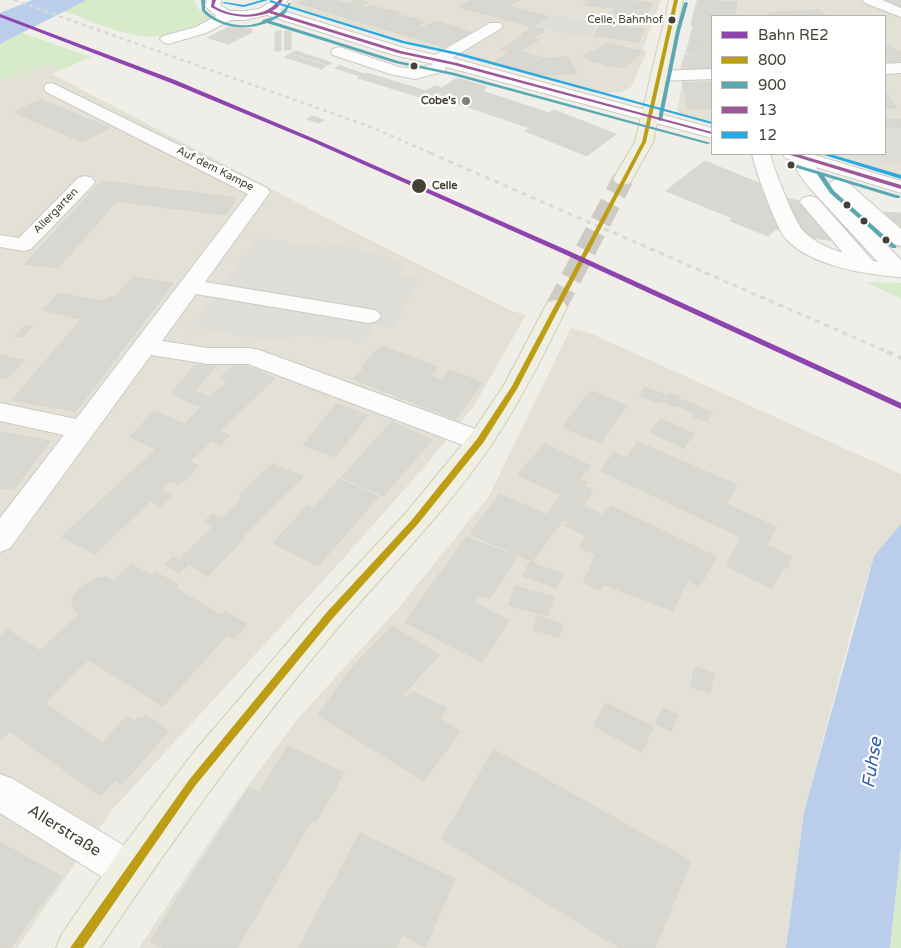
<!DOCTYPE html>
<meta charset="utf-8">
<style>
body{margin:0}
#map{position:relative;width:901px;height:948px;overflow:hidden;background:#efeee8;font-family:"Varela Round",sans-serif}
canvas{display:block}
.legend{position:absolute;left:711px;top:15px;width:175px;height:140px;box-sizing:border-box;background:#fff;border:1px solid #b5b3ae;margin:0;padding:6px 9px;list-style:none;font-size:15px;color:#454135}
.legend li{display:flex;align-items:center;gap:10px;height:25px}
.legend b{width:25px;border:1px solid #b5b3ae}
</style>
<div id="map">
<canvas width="901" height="948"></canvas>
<ul class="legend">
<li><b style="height:6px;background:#8e44ad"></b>Bahn RE2</li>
<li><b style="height:6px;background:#bd9d13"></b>800</li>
<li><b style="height:6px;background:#5aa8b2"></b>900</li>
<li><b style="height:6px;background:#9e589a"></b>13</li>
<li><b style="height:6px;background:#2aa9e1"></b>12</li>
</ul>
</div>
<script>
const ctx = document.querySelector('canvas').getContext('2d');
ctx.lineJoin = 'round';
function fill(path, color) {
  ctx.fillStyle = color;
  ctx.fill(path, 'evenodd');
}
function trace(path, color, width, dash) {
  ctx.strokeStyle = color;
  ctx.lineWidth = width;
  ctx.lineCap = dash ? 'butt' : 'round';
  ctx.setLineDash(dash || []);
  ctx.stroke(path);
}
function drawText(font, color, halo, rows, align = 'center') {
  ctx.font = font + ' "Varela Round",sans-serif';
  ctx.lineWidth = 4.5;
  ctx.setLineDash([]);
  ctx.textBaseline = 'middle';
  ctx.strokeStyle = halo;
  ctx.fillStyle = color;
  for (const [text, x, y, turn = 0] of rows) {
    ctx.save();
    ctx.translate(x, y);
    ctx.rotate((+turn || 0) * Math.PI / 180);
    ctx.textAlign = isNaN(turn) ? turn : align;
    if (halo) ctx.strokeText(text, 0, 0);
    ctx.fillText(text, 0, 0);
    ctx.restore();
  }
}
fill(new Path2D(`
 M291 0H661L643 49 647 52 631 87 622 92 609 93H595L291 8Z
 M699 0H901V175L821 154H885V16H712V125L687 118 677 110Z
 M50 64 61 70 52 74 342 226 512 311 526 315 474 406 426 465 342 560 112 810 17 948H0V80Z
 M571 328 592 334 901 474V524L874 556 854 621 804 812 786 948H139L232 808 295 722 401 605 489 496Z`), '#e3e1d6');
fill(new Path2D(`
 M87 0H194L198 9 212 18C156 53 121 32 64 11Z
 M22 33 91 57 61 70 50 64 0 80V44Z
 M866 282 901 283V299Z
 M901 848V948H890L900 861Z`), '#d7eac9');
fill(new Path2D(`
 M555 16 597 23 590 38 576 34 574 36 538 26Z
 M885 127 901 128V165L874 164 873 154H885Z
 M257 238 326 247 340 244 391 258 405 266 401 275 419 278 396 328 373 325 364 344 306 334 276 341 191 328Z`), '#deddd8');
fill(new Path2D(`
 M32 0H87L0 44V13Z
 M901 524V847L890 948H786L804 812 874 556Z`), '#baceec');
const building = new Path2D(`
 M307 0H335L348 4 357 0 368 2 340 16 299 3Z
 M472 0H485L549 17 533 27 459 7Z
 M492 0H520L509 7 489 1Z
 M587 0H624L652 3 644 24 619 21 622 14 613 13 615 8 584 5Z
 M698 0 737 2 735 16 694 13Z
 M877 0H901V9Z
 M359 6 365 8 370 6 400 12 374 26 340 16Z
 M820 10 826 16H769L768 13Z
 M694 13 720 16H712V27L691 25Z
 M396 14 411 18H417L415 19 424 22 417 26 424 28 408 36 374 26Z
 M436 21 475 33 460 41 456 40 444 47 408 36Z
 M601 24 644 29 639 42 595 36Z
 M231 26 251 29 252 32 228 44 208 38Z
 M693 26 712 29V42L690 40Z
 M533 27 545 30 533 38 539 40 520 51 514 49 510 52 501 49 524 36 521 35Z
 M281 31V51H275V32Z
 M285 31H291V50H285Z
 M690 40 712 43V57L686 53Z
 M607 43 643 52 624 67H613L589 60 592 58 583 56 590 51 594 52Z
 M885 45 901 52V62L891 63 885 58Z
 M514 49 520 51 545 59 523 71 495 62Z
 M296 51 332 63 328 65 291 53Z
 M289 54 326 66 322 69 285 57Z
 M685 55 712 59V69L681 70Z
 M568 57 577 73 550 75 523 71 545 59Z
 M340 66 364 74 360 76 335 68Z
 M367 73 426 91 434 86 442 88 457 78 487 87 482 91 549 113 554 110 616 134 587 156 525 131 530 128 435 96 429 100 358 78Z
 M683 82 712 83V109L688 108Z
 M885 92 897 108H885Z
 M41 100 110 128 82 142 14 112Z
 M313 116 324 120 318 123 307 119Z
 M885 118 901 120V128L885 126Z
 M705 161 766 186 761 192 816 205 870 212 901 213V247H880L812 238 776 229 768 236 730 221 732 218 666 191Z
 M102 181 237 198 225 215 117 201 58 268 25 264Z
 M133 277 173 283 76 411 12 400 81 319 43 310 59 293 101 301 117 295Z
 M26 325 33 326 22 337 16 336Z
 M382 346 438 367 431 376 441 380 449 370 483 383 455 419 353 379 364 368 361 367Z
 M0 355 24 360 7 379 0 378Z
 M237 363 275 378 220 431 230 436 221 445 212 440 190 462 199 466 179 485 170 481 161 489 172 495 161 506 150 501 95 554 62 537 156 449 130 437 154 411 184 424 201 407 187 401 197 392 210 397 228 381 220 378Z
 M217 364 187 401 171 393 195 366Z
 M645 387 665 395 660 403 640 396Z
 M591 391 627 406 600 443 563 427Z
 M669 393 680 397 674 406 663 402Z
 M680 399 699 406 694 413 676 405Z
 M337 404 368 415 335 457 303 445Z
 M699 407 712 412 707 421 694 417Z
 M661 419 694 434 684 448 650 432Z
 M392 422 432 440 383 496 342 477Z
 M0 432 50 441 13 490 0 488Z
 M638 442 737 485 726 504 776 527 767 545 791 557 788 568 784 566 772 588 726 566 741 537 601 471 614 452 626 458Z
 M545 444 591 466 579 479 588 483 585 486 593 491 583 505 602 515 611 506 717 557 699 587 687 580 673 611 603 584 600 590 583 583 596 555 579 547 586 536 566 526 568 522 563 520 532 561 470 534 500 494 547 515 561 495 518 475Z
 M273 464 303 477 243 536 245 537 208 576 180 559 243 498 239 496Z
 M340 479 378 497 318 566 273 543 308 505 313 508Z
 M213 514 221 518 213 526 204 522Z
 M467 537 517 557 490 598 478 596 474 603 509 620 482 662 405 622Z
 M173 557 188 565 179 573 165 565Z
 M530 562 563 574 556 588 523 576Z
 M131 564 152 576 156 572 178 585 175 588 221 615 225 612 247 624 234 639 227 635 163 706 86 658 71 672 40 651 80 613 74 610 72 599 81 587 97 578 106 577 113 581Z
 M515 586 554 597 548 616 509 605Z
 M538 616 563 624 559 637 533 630Z
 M392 626 439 655 402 696 406 698 413 692 446 708 440 719 460 731 424 781 318 715 351 669Z
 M8 630 71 672 86 658 89 659 45 703 102 743 127 716 134 721 137 717 141 719 145 715 169 731 121 785 115 780 100 796 10 731 0 741V637Z
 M695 667 714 673 710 693 691 687Z
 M606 703 653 727 642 752 594 726Z
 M663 708 678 715 671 731 656 724Z
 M288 746 344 773 316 822 312 820 237 948H163L150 941 249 787 259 792Z
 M494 750 691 861 655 948H620L442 839Z
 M360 833 455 879 425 947 402 935 396 948H299Z
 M0 842 62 877 10 948H0Z`);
fill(building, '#d8d7d1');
trace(building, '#d7d6ce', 1);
trace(new Path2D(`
 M556 307 623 179`), '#cdcbc4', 21, [21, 11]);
const minor = new Path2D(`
 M207 0H221L220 5 230 11H245L259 9 274 0H288L280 10 404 48 435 55 490 23H500L503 26 500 29 452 58 712 128V138L446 67 445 71 415 79 390 74 333 55 331 52 333 49 339 47 399 67 415 69 434 64 394 55 267 15 245 20H231L206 33 168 44 163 42 160 39 163 36 196 27 216 16 205 6Z
 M863 0H882L901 8V17L865 3Z
 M901 63V73L885 74V64Z
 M712 69V79L658 81 652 79 650 76 652 73 658 71Z
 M52 83 267 188 270 192 205 282 369 309 377 311 381 316 377 321 369 323 196 294 162 341 208 348H250L259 350 489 434 493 441 489 448 480 451 471 448 248 364H208L151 355 10 548 0 552V518L64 435 0 421V403L76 419 248 194 46 92 44 88 46 84Z
 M752 154H770C774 169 795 224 805 233 815 242 830 249 843 253L800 202 803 198 810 196 817 198 873 261 878 262 807 185 797 171 795 161 785 158 783 154H811L901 181V193L816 167 821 177 832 188 829 185 832 181 839 179 846 181 901 229V246L894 244 833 190 901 260V277C867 275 811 266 786 239 776 228 755 169 752 154Z
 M85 176 92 178 95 182 92 186 31 249 24 251 0 247V235L19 238 78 178Z
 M0 774 13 779 143 857 148 871 143 885 129 890 115 885 0 813Z`);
const major = new Path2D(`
 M669 0H683L653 142 630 183 623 185 616 183 613 179 635 142Z
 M556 300 564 302 567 307C544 355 520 402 490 447 446 511 391 566 341 624 254 727 175 836 100 948H56L62 934 115 857 193 753 319 606 404 515 471 434 504 385 545 307 548 302Z`);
trace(minor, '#cbcac4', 2);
trace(major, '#d1ceb6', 2);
fill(minor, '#fdfcfc');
fill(major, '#f0efe3');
trace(new Path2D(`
 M14 0 371 127 433 154`), '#d9d9d8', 2.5, [4, 4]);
trace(new Path2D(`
 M430 153 890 353`), '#d9d9d8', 3, [5, 5]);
trace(new Path2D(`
 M887 352 901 358`), '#d9d9d8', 4, [6, 6]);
fill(new Path2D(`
 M674 0H678L646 142 517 389 483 443 417 525 333 618 195 786 83 948H70L189 780 327 612 411 521 477 439 512 386 642 142Z`), '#bd9d13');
fill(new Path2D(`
 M201 0H205V10C218 23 242 30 261 22 262 22 262 21 263 20 269 18 275 17 281 12 284 10 286 6 289 3H291L285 14 271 21 398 61 455 73 711 143 707 144 452 75 395 63 267 23C244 31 219 28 202 11Z
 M686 2 688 3 680 31 662 120 660 121 658 120 676 31 684 3Z
 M787 163H791L900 196V198H896L824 176 834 191 896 246V248H892L830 193 817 174 787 165Z`), '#5aa8b2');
fill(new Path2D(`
 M212 0H216L214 6C234 18 264 19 279 0H283L277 8 272 11 401 51 457 63 712 132V134L454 65 398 53 269 13C249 19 229 18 211 7Z
 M790 154H797L901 185V189L790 155Z`), '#9e589a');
fill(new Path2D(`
 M262 0H268L244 7 222 3 224 2 244 5Z
 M270 0 404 41 460 53 712 122V124L457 55 402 43 270 2Z
 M824 154H830L901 175V179L824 155Z`), '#2aa9e1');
fill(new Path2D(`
 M0 14 175 80 317 140 569 251 901 403V409L564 254 313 142 171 83 0 17Z`), '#8e44ad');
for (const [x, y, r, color] of [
 [672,20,4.5,"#454135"],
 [414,66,4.5,"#454135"],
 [466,101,5,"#807e74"],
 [791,165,4.5,"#454135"],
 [419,186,8,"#454135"],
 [847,205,4.5,"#454135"],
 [864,221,4.5,"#454135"],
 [886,240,4.5,"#454135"]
]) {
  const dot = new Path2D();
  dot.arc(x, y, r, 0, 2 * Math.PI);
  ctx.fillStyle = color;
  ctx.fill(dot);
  trace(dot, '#fff', 2);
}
drawText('11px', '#454135', '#fff', [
 ["Celle, Bahnhof",663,20]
], 'right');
drawText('bold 11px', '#454135', '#fff', [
 ["Cobe's",456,101]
], 'right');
drawText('11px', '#454135', '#fff', [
 ["Auf dem Kampe",215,169,27],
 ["Allergarten",56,211,-46]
]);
drawText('bold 11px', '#454135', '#fff', [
 ["Celle",432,186]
], 'left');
drawText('16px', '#454135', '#fff', [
 ["Allerstraße",64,831,32]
]);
drawText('italic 18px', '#3261ad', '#fff', [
 ["Fuhse",873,763,-81]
]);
</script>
